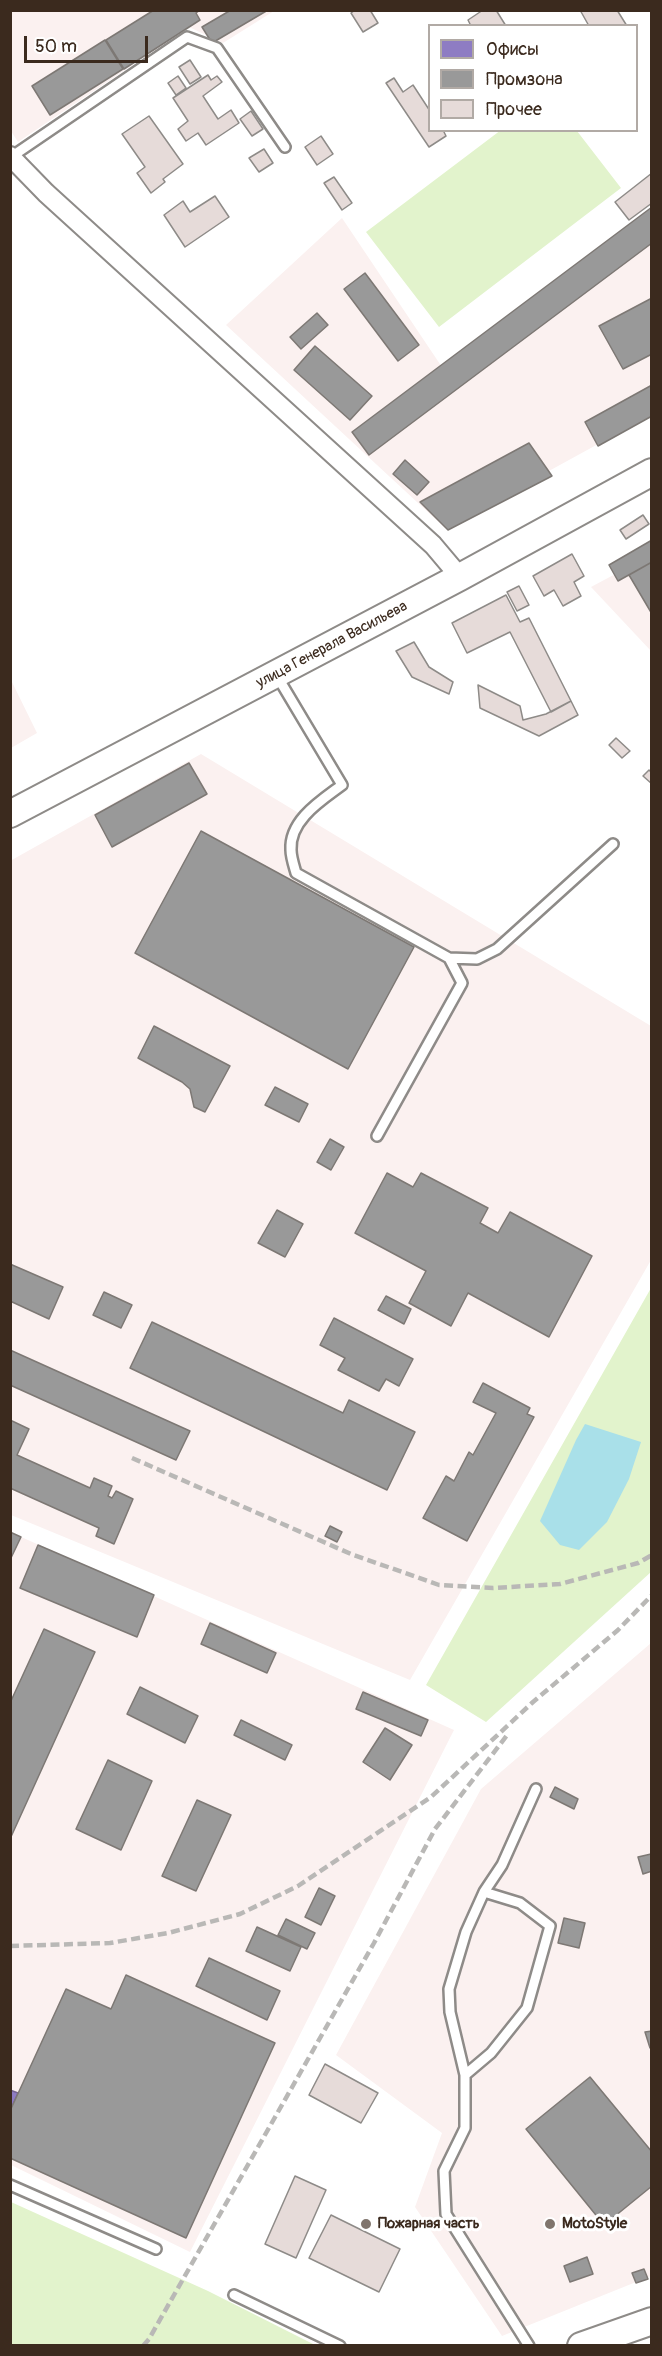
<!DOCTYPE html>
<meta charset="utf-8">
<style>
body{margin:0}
#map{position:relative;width:662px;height:2356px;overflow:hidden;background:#fff;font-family:Pangolin,sans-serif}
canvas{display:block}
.frame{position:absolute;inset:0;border:12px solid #3b2a1e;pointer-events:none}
.legend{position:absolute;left:428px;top:24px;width:210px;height:108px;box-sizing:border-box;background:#fff;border:2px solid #b1aaa5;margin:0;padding:8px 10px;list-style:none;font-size:18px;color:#3b2a1e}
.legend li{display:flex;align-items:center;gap:12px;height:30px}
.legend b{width:30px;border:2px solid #b1aaa5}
.scale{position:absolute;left:24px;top:36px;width:124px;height:27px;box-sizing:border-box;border:3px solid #3b2a1e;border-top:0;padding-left:8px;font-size:18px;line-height:21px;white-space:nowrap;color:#3b2a1e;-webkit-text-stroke:4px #fff;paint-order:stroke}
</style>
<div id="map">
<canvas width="662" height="2356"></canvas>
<div class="frame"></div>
<ul class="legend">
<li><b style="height:16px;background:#8e7cc3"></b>Офисы</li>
<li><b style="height:16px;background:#999"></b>Промзона</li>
<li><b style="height:16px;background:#e6dbd9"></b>Прочее</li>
</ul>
<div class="scale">50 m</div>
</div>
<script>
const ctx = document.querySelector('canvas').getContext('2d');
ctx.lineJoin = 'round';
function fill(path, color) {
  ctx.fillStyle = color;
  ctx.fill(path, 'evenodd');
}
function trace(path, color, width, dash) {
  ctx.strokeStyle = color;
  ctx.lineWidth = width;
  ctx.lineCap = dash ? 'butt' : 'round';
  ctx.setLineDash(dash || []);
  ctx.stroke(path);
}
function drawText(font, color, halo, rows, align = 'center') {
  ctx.font = font + ' Pangolin,sans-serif';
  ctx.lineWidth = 6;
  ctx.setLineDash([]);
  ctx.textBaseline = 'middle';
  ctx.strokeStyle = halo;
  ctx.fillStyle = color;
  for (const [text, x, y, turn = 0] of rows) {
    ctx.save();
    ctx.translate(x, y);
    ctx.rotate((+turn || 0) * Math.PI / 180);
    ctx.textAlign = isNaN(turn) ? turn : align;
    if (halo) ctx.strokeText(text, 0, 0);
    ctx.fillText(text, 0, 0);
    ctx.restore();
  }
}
fill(new Path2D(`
 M11 11H274L223 43 189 27 18 142 11 131Z
 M342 218 456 388 651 239V415L445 528 226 325Z
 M651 555V651L591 587Z
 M10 678 37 733 11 748H10Z
 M201 754 651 1026V1260L410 1680 11 1515 10 861Z
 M10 1532 454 1730 190 2252 11 2165Z
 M651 1643V2276L502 2336 415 2207 442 2133 336 2055 481 1789Z`), '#fbf1f0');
fill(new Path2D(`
 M501 130 577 131 621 188 439 327 366 232Z
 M651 1288V1572L486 1722 426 1685Z
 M11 2202 208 2291 315 2345H11Z`), '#e2f3cc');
fill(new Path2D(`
 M585 1424 641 1442 629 1479 607 1522 579 1550 560 1545 540 1521 576 1440Z`), '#a9e0e9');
const offices = new Path2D(`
 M10 2090 18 2093 10 2111Z`);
fill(offices, '#8e7cc3');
trace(offices, '#756392', 1.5);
const industry = new Path2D(`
 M154 10H200L196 13 200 20 124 69 106 40Z
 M231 10H268L212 43 202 27Z
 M105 40 123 69 50 115 32 86Z
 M652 207V243L369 455 352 432Z
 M365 273 419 345 398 361 344 289Z
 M652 298V354L623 369 599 326Z
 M317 313 328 325 301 349 290 337Z
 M315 346 372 396 350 420 294 370Z
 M652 385V416L598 446 585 422Z
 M529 443 552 476 448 530 420 502Z
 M405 460 429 482 417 495 393 474Z
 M652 540V562L618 581 609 565Z
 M652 562V614L629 575Z
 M189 763 207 794 112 847 95 815Z
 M201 831 414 947 348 1069 135 953Z
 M154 1026 230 1066 205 1112 194 1107 190 1089 182 1082 138 1058Z
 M275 1087 308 1104 299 1122 265 1105Z
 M330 1139 344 1147 331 1170 317 1162Z
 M387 1173 413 1187 421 1173 488 1208 480 1223 498 1233 510 1212 592 1256 549 1337 468 1293 451 1326 409 1303 426 1271 355 1233Z
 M277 1210 303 1224 285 1257 258 1243Z
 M10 1264 63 1287 49 1319 10 1301Z
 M104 1292 132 1305 121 1328 93 1315Z
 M386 1296 411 1309 404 1324 378 1310Z
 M334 1318 413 1359 399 1386 386 1379 379 1391 338 1370 345 1358 320 1345Z
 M152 1322 343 1413 349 1400 415 1432 387 1490 130 1368Z
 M10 1350 190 1431 176 1460 10 1385Z
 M483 1383 530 1408 527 1414 534 1417 467 1541 423 1518 446 1476 454 1481 469 1452 473 1455 496 1413 473 1402Z
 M10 1420 29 1429 17 1455 90 1488 94 1478 112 1486 108 1496 112 1498 116 1491 133 1499 114 1544 96 1536 99 1528 10 1488Z
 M330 1526 342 1532 337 1542 325 1536Z
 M10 1532 21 1537 10 1560Z
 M38 1545 154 1595 137 1637 20 1588Z
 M210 1623 276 1653 267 1673 201 1644Z
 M44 1629 95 1652 10 1839V1703Z
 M140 1687 198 1716 185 1743 127 1714Z
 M363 1692 428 1720 421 1736 356 1709Z
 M241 1720 292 1745 285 1760 234 1735Z
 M385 1728 412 1745 390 1780 363 1762Z
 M108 1760 152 1781 121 1850 76 1829Z
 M555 1787 578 1799 574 1809 550 1797Z
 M197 1800 231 1815 196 1891 162 1876Z
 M651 1854 652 1871 643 1874 638 1857Z
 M319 1888 335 1896 321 1925 305 1917Z
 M564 1918 585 1923 579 1948 558 1943Z
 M286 1919 315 1933 307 1949 278 1935Z
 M257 1927 301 1947 290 1971 246 1951Z
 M209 1958 280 1991 267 2020 196 1986Z
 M126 1975 275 2043 186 2238 10 2158V2111L66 1989 111 2009Z
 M652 2031V2047L650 2048 645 2032Z
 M590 2077 652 2152V2186L604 2225 526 2129Z
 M587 2257 593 2274 570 2282 564 2266Z
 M644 2269 648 2279 636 2283 632 2273Z`);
fill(industry, '#999');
trace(industry, '#7d7874', 1.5);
const building = new Path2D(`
 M355 10H370L378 23 363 32 351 13Z
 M483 10H496L506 26H471L468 20Z
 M580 10H617L627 26H589Z
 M190 60 201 77 190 84 179 67Z
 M208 75 211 80 217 76 222 82 203 96 218 119 231 110 239 123 206 145 198 133 186 141 178 129 188 121 173 98Z
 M178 76 186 88 176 95 168 83Z
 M394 78 403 92 413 85 430 111V130H443L446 136 429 147 386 83Z
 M251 111 263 129 252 136 240 119Z
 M149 116 183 164 163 179 165 182 151 193 137 173 145 167 122 134Z
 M321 136 333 154 317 165 305 147Z
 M264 149 273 163 259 172 249 158Z
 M652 173V203L629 220 615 202Z
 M334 177 352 203 342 210 324 183Z
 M215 196 229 217 185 247 164 215 183 201 190 212Z
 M643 515 649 524 626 539 620 530Z
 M572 554 584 576 574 582 581 596 563 606 554 590 544 596 533 576Z
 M519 586 529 605 517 611 507 592Z
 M506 595 520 622 529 618 571 701 551 712 510 632 467 653 452 623Z
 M414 642 429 667 453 682 449 694 412 677 396 651Z
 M478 685 520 706 523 720 546 714 571 701 578 715 539 736 480 708Z
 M616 738 630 751 622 758 609 745Z
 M649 770 652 773V784L643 776Z
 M325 2064 378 2093 361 2123 309 2095Z
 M295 2176 326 2190 296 2258 265 2244Z
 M331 2215 400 2249 379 2292 309 2258Z`);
fill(building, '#e6dbd9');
trace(building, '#8e8b88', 1.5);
const lane = new Path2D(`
 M11 157 187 37 217 48 285 147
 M277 676 342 785C322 800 289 820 291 850 291 857 294 866 296 873L449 958 477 959 497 949 613 844
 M377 1136 462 983 449 958
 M484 1892 502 1865 536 1789
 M465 2075 491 2053 527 2008 550 1926 520 1903 484 1892 466 1932 449 1989 450 2012 465 2075V2128L444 2171 446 2214 529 2346
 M10 2185 156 2249
 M234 2295 340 2346`);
const street = new Path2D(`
 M10 156 46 193 433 545 460 577`);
const secondary = new Path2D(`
 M10 814 460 577 652 472
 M581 2346 652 2321`);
trace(lane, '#8e8b88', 14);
trace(street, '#8e8b88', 22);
trace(secondary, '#8e8b88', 30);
trace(lane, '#fff', 9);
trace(street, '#fff', 18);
trace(secondary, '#fff', 26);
trace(new Path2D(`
 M132 1458 351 1554 439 1585 493 1588 560 1584 638 1563 652 1555
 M10 1946 110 1943 168 1933 240 1914 298 1886 431 1797 533 1702 618 1630 652 1595
 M143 2346 149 2339 374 1943 435 1829 508 1734`), '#b9b8b6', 4.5, [9, 4.5]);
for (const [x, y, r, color] of [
 [366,2224,6,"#80756d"],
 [550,2224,6,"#80756d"]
]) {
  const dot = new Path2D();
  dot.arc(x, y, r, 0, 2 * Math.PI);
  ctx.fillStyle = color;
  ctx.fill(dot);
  trace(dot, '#fff', 2);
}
drawText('15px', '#3b2a1e', '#fff', [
 ["улица Генерала Васильева",332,645,-28]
]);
drawText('bold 15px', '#3b2a1e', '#fff', [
 ["Пожарная часть",378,2224],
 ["MotoStyle",562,2224]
], 'left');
</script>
